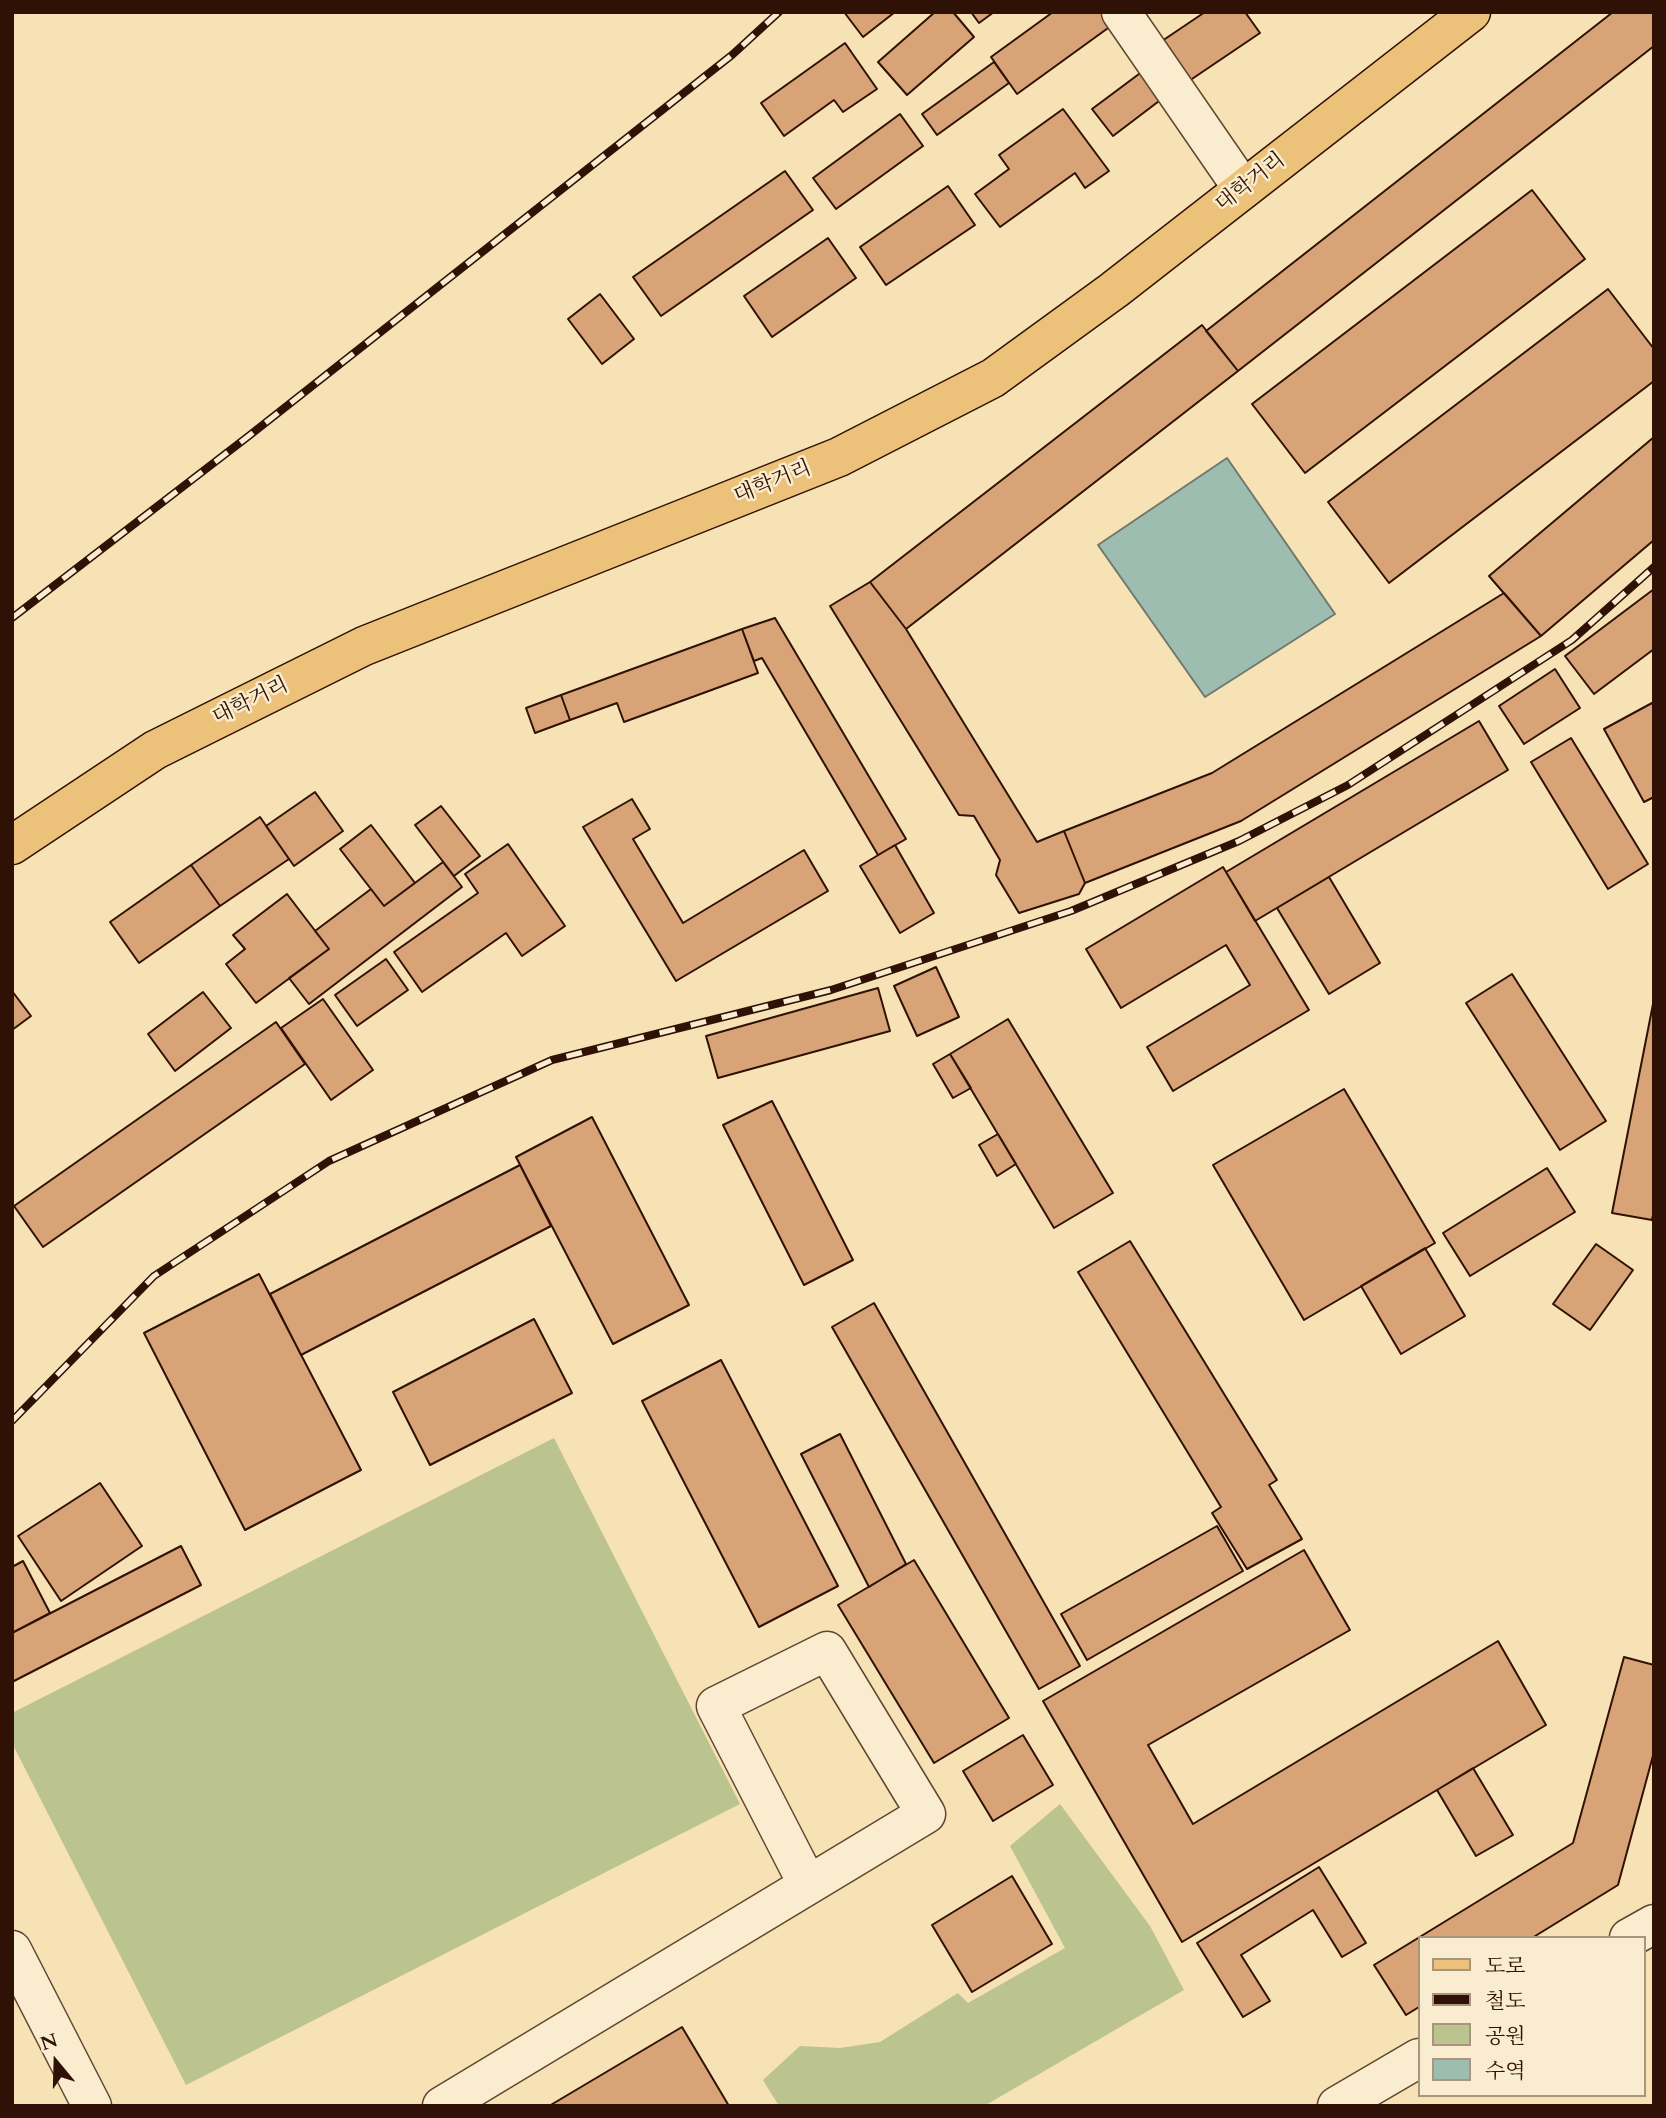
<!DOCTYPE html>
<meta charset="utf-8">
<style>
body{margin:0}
#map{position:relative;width:1666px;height:2118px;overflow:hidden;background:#f7e2b5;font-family:Cardo,"Noto Serif KR",serif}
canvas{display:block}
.frame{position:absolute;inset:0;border:14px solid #2f1105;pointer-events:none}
.legend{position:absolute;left:1418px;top:1936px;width:228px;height:161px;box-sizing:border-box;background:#faeccf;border:2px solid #a9947e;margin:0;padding:9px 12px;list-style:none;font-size:21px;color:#2f1105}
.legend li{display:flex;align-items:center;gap:14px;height:35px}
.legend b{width:35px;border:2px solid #a9947e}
.north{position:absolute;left:21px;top:2027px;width:70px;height:70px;-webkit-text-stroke:5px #faeccf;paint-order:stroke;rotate:341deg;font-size:19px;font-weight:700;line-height:28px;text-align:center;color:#2f1105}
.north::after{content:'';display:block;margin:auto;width:24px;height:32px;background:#2f1105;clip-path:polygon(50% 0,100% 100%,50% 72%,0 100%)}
</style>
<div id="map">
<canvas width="1666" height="2118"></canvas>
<div class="frame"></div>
<ul class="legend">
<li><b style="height:9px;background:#ecc17a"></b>도로</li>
<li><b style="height:9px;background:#2f1105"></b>철도</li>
<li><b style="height:19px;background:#bbc38e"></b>공원</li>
<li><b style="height:19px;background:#9dbdb1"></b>수역</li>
</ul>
<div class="north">N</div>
</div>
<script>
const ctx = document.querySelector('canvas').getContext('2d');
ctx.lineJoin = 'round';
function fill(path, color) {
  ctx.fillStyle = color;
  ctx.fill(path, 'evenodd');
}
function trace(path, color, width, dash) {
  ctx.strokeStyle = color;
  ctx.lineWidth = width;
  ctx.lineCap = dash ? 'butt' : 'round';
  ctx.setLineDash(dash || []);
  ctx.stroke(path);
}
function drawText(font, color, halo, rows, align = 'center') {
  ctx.font = font + ' Cardo,"Noto Serif KR",serif';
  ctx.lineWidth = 5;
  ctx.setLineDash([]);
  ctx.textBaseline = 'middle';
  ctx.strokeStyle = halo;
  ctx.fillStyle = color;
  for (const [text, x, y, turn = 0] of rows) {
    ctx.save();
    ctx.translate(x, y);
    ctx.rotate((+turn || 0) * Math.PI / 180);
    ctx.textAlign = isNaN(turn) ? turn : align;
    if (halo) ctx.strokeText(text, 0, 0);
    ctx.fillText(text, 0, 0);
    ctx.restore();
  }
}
fill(new Path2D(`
 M554 1438 740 1804 186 2085 12 1743V1713Z
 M1060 1804 1150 1926 1184 1990 984 2106H779L763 2080 800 2046 840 2048 880 2042 958 1993 968 2003 1065 1948 1010 1846Z`), '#bbc38e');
const water = new Path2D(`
 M1227 458 1335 614 1205 697 1098 545Z`);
fill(water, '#9dbdb1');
trace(water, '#71786c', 2);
const building = new Path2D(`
 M844 12H895L863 37Z
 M935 12H953L974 37 907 95 878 62Z
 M971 12H994L979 23Z
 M1053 12H1107L1115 23 1017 94 991 57Z
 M1205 12H1245L1260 33 1186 83 1159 43Z
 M1613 12H1654V46L1238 371 1206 331Z
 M845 43 877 89 843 112 834 100 784 136 761 103Z
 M994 62 1009 83 937 135 922 114Z
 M1147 68 1167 95 1113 136 1092 109Z
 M1063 109 1109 171 1085 188 1075 173 1000 227 975 194 1009 169 999 155Z
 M900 114 923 146 836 209 813 178Z
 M785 171 813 210 661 316 633 277Z
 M948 186 975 225 886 285 860 247Z
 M1532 190 1585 259 1305 473 1252 404Z
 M828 238 856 278 772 337 744 296Z
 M1608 289 1654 349V381L1389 583 1328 502Z
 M600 294 634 339 602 364 568 319Z
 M1202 325 1238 371 906 629 870 582Z
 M1654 437V540L1541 636 1489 576Z
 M870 582 906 629 1037 842 1064 831 1085 883 1079 894 1019 913 996 875 1000 860 974 816 959 815 830 606Z
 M1654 589V649L1594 694 1565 656Z
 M1504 593 1541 636 1241 821 1085 883 1064 831 1212 773Z
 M775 618 906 839 878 855 762 658 754 661 742 629Z
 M742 629 758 673 624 722 617 703 570 720 561 695Z
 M1555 669 1580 708 1524 744 1499 706Z
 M561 695 570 720 535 733 526 708Z
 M1652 703 1654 707V797L1644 802 1604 729Z
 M1479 721 1508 770 1255 921 1226 872Z
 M1571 738 1648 864 1608 889 1531 762Z
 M315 792 343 831 294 866 266 826Z
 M632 799 650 829 633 839 683 923 804 850 828 891 676 981 583 827Z
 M441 806 480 856 454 876 415 825Z
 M260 817 289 859 220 906 191 865Z
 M371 825 415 883 384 906 340 849Z
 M508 844 565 926 522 956 506 933 422 992 394 952 478 893 465 874Z
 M895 845 934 913 900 933 860 866Z
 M443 862 462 887 309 1004 289 978 329 949 315 931 371 889 384 906Z
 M191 865 220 906 139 963 110 922Z
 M1223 867 1309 1010 1173 1091 1147 1047 1250 985 1226 945 1121 1008 1086 949Z
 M1329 877 1380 963 1329 994 1277 908Z
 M287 894 329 949 256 1003 226 964 245 949 233 935Z
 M386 959 408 990 357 1026 335 995Z
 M936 967 959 1017 917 1036 894 986Z
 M1512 974 1606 1121 1560 1150 1466 1003Z
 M878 988 890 1031 718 1078 706 1036Z
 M12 991 31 1016 12 1030Z
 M203 992 231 1028 175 1071 148 1034Z
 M323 999 373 1070 331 1100 281 1028Z
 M1654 999V1210L1652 1220 1612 1213Z
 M1008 1019 1113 1193 1054 1228 950 1054Z
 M276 1022 305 1064 43 1247 14 1206Z
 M950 1054 971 1088 953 1098 933 1064Z
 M1344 1089 1435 1243 1304 1320 1213 1165Z
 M772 1101 853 1260 804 1285 723 1125Z
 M592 1117 689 1305 613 1344 516 1157Z
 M998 1134 1016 1164 997 1176 979 1145Z
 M520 1165 551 1226 301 1355 270 1294Z
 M1547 1168 1575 1212 1470 1276 1443 1233Z
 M1130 1241 1277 1480 1269 1485 1302 1539 1247 1569 1212 1513 1221 1507 1078 1272Z
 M1596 1244 1633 1270 1590 1330 1553 1304Z
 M1425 1248 1465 1316 1401 1354 1361 1286Z
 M259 1274 361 1470 245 1530 144 1333Z
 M874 1303 1080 1666 1039 1689 832 1327Z
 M534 1319 572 1393 430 1465 393 1392Z
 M721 1360 838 1586 759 1627 642 1401Z
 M840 1434 906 1564 869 1587 801 1454Z
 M100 1483 142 1546 61 1601 18 1536Z
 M1217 1526 1243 1571 1087 1660 1061 1614Z
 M181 1546 201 1585 12 1682V1633Z
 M1304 1550 1350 1630 1148 1745 1193 1824 1498 1641 1546 1725 1182 1942 1043 1701Z
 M914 1560 1009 1718 934 1763 838 1605Z
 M23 1561 50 1613 12 1633V1567Z
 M1624 1657 1654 1665V1752L1618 1885 1532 1938H1419V2007L1406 2015 1374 1965 1573 1843Z
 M1023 1735 1053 1785 993 1821 963 1771Z
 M1473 1768 1513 1835 1476 1856 1437 1790Z
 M1319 1867 1366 1943 1342 1957 1313 1910 1241 1955 1270 2001 1243 2017 1197 1943Z
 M1012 1876 1052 1944 972 1992 932 1925Z
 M682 2027 729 2106H549Z`);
fill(building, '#d8a377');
trace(building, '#2f1105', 2);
const minor = new Path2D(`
 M1121 12 1243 189
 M1629 1938 1654 1924
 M12 1950 92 2106
 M442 2106 926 1814 827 1651 716 1706 808 1885
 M1337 2106 1419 2058`);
const major = new Path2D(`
 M12 845 155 750 364 646 839 457 993 378 1114 290 1471 12`);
trace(minor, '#614531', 41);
trace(major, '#2f1105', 41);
trace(minor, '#faeccf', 38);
trace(major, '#ecc17a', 38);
const rail = new Path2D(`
 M12 618 250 435 732 55 779 12
 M12 1421 154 1276 329 1161 552 1060 831 990 1071 911 1239 841 1348 785 1572 640 1654 567`);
trace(rail, '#2f1105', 8);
trace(rail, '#faeccf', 5, [16]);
drawText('21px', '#2f1105', '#faeccf', [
 ["대학거리",1251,183,-38],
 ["대학거리",773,483,-22],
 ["대학거리",251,702,-26]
]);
</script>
